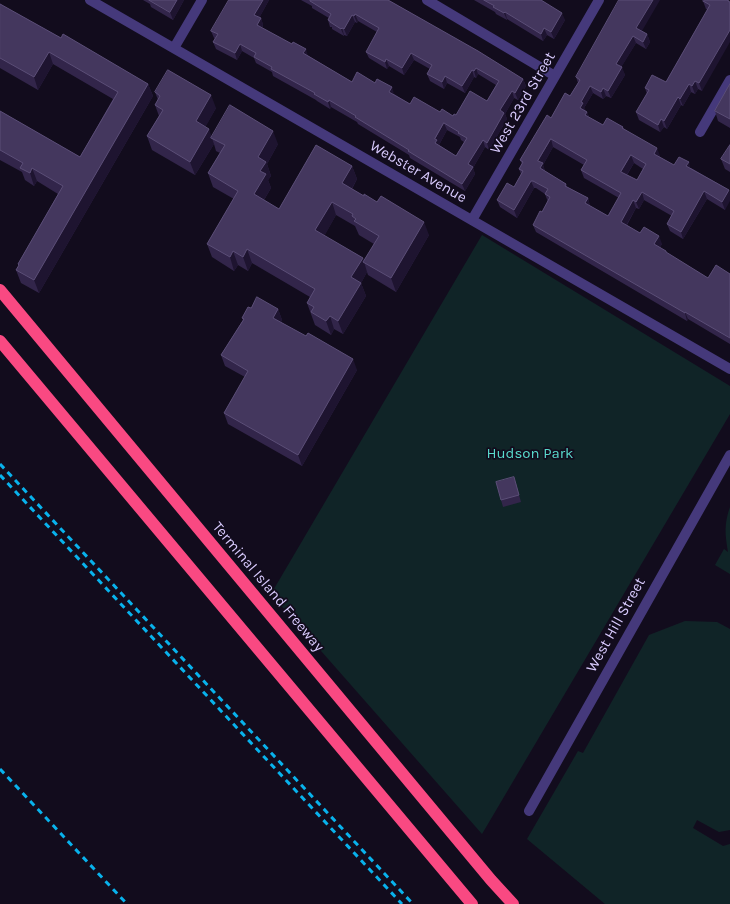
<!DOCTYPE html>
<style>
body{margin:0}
canvas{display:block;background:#120c1d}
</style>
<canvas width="730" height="904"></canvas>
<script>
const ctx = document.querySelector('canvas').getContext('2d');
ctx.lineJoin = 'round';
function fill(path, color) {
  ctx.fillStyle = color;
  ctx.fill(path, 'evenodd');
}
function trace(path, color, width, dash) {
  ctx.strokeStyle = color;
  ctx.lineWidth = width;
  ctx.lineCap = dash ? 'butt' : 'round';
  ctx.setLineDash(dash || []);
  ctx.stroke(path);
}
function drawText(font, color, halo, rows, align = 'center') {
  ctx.font = font + ' Karla,sans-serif';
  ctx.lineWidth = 3.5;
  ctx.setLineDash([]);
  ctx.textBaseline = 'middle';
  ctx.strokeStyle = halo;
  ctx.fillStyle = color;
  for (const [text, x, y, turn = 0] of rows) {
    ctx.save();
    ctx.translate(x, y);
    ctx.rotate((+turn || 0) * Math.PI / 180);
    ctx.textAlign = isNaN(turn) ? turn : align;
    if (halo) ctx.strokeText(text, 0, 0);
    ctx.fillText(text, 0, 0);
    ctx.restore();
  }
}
fill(new Path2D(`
 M482 235 730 386V414L482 834 271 594Z
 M730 507V574L715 565 724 549 728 552C725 534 724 524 730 507Z
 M685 621 717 622 730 629V830L719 832 697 820 693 828 723 846 730 844V904H605L527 839 578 751 583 753 649 635Z`), '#102427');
trace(new Path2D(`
 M90 0 730 369
 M427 0 555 76
 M174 48 202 0
 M700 132 730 80
 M472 220 599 0
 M529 811 730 455`), '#45397b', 10);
trace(new Path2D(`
 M0 290 491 880 513 904
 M0 341 472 904`), '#f94982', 12);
trace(new Path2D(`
 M0 464 413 904
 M0 475 402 904
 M0 769 127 904`), '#08b2ec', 3, [6, 5]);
fill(new Path2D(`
 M143 0H184L173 20 151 7 150 4Z
 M229 0H269L259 18H261L263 25 262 28 352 82 394 94 410 104 453 116 456 115 487 101 496 85 478 74 476 78 474 77 465 93 447 83 444 89 430 81 427 74 430 69 414 60 404 75 389 66 387 69 369 58 366 52 377 32 358 21 357 23 355 22 347 36 344 35V36L332 29V27H330L328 20 329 18 312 8V6L301 0H388L523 79 526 86 518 100 514 98 505 114 507 119 489 150 485 147 473 168 475 174 465 191 410 158 409 155 358 124 357 122 331 107 330 109 317 101 316 100 273 76 272 72 256 63 254 58 242 51 237 60 216 49 213 42 215 39 214 38 211 31ZM447 130 460 137 461 140 464 142 456 156 439 145Z
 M474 0H541L565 20 554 39 547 35 543 41 507 19V20L496 14 495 12Z
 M729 0 702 91 698 89 695 94 691 92 683 106 681 105 667 129 664 127 660 132 639 120 636 112 647 94 645 88 666 82 708 10 706 9 703 1Z
 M0 4 61 38 148 84 153 96 39 293 21 283 16 270 19 266 18 264 58 194 37 181 34 186 25 180 22 172 0 160V111L80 157 113 99 53 64 38 90 0 68Z
 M613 10 642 31 647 34 650 42 646 49 636 43 621 67 625 75 611 98 606 96 603 99 593 93 584 108 586 111 587 112 589 117 603 125 623 127 624 129 660 156V157L674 165 691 168 729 190 725 210 707 199 683 239 670 231 667 224 672 216 644 200 639 209 636 208 627 225 640 233 662 244 660 247 668 254 708 278 730 274V344L688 319 687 321 536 232 533 225 542 212 548 202 545 194 536 188H534L517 218 500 207 497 200 514 187 521 174 519 169 522 164 520 160 551 118 570 96 578 83 576 77ZM553 147 584 165 581 170 584 178 619 198 608 216 590 206 588 198 567 187 566 184 545 171 543 165ZM634 163 643 169 637 180 627 175Z
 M730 84V128L718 121 715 111Z
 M155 92 216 108 205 127 212 137 278 144 267 164 271 176 268 180 271 188 264 200 279 209 352 166 357 179 352 189 429 235 396 292 368 275 367 272 361 283 366 296 343 334 334 329 331 335 315 325 307 303 310 297 252 263 248 271 238 265 234 271 212 257 207 244 234 199 213 187 208 173 220 153 216 151 214 144 195 175 152 150 147 136 159 116 155 105 158 100ZM336 215 355 226 359 235 374 244 364 261 363 258 324 236Z
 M730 145V172L725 169 721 159Z
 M251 308 278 309 282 320 281 322 357 370 302 466 228 424 224 413 245 377 225 366 221 355 243 320 242 318Z
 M516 484 521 502 503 507 501 500Z`), '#32254a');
fill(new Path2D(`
 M177 0H184L173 20 170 12Z
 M263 0H269L257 22 254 15Z
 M653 0H660L639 36 636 28Z
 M505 12 507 19V20L504 13Z
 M562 13 565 20 554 39 551 32Z
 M355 14 358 21 357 23 354 16Z
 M352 15 355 22 347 36 344 29Z
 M261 18 263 25 259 32 257 25Z
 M342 28 344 35V36L341 29Z
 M544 28 547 35 543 41 541 34Z
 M730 30V42L702 91 699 83Z
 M647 34 650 42 646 49 643 42Z
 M633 36 636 43 619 71 616 64Z
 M240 44 242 51 237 60 235 53Z
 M306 49 308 56 303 53Z
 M49 52 53 64 38 90 34 77Z
 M411 53 414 60 404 75 402 68Z
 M386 59 389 66 387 69 385 62Z
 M622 67 625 75 611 98 608 91Z
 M476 68 478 74 476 78 474 71Z
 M472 70 474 77 465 93 462 86Z
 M445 76 447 83 444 89 442 82Z
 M523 79 526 86 518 100 515 93Z
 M695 81 698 89 695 94 692 86Z
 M148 84 153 96 39 293 34 280Z
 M689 84 691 92 683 106 680 99Z
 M590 86 593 93 584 108 586 111 580 108 581 102Z
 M392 87 394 94 389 92Z
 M603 88 606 96 603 99 601 92Z
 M512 91 514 98 505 114 507 119 489 150 487 143 500 110Z
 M211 95 216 108 201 135 196 121Z
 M678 97 681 105 667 129 664 121Z
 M329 100 331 107 330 109 328 102Z
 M587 112 590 119 585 115Z
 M661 119 664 127 660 132 658 125Z
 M444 123 447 130 439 145V147L435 143V139Z
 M209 129 214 144 195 175 190 162Z
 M273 131 278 144 267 164 271 176 268 180 271 188 259 208 254 194 260 171 258 157Z
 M551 139 553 147 543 165 545 171 540 168 538 161Z
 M483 140 485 147 473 168 475 174 465 191 462 184 468 164Z
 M657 148 660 156 657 161 654 154Z
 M631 155 634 163 624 179 621 172Z
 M689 162 691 170 686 166Z
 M352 166 357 179 347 197 342 183Z
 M32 168 37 181 34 186 30 173Z
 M531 181 534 188 517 218 514 210Z
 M729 190 730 192V201L725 210 722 202Z
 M704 191 707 199 683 239 681 232Z
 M642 192 644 200 639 209 636 202Z
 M588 198 590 206 585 203Z
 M633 200 636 208 624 229 621 222Z
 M332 202 336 215 320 244 315 230Z
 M424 222 429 235 396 292 391 278Z
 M659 236 662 244 657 251 654 244Z
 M247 249 252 263 248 271 243 257Z
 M233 251 238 265 234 271 230 257Z
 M363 258 367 272 361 283 366 296 343 334 338 321 351 277Z
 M278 309 282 320 277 329 273 318Z
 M685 312 688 319 687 321 685 313Z
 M330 316 334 329 331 335 326 321Z
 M353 359 357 370 302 466 298 455Z`), '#1e1430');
const building = new Path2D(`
 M149 0H177L170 12Z
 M229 0H263L254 15 261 18 257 25 292 44 293 42 306 49 303 53 352 82 357 72 375 83 377 79 392 87 389 92 410 104 414 97 440 112 442 109 453 116 454 114 456 115 470 91 487 101 499 81 476 68 474 71 472 70 462 86 445 76 442 82 427 74 432 65 411 53 402 68 386 59 385 62 366 52 379 28 355 14 354 16 352 15 344 29 342 28 341 29 330 22V21L328 20 331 14 310 1V0H388L478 51 523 79 515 93 512 91 500 110 504 113 487 143 483 140 468 164 473 167 462 184 408 151 409 150 355 117 356 116 329 100 328 102 314 94 315 93 271 69 272 67 254 57 256 53 240 44 235 53 213 42 218 34 211 31ZM444 123 459 132 458 133 467 138 456 156 435 143 437 140 435 139Z
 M484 0H541L562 13 551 32 544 28 541 34 505 12 504 13 493 7 494 6Z
 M619 0H653L636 28 647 34 643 42 633 36 616 64 622 67 608 91 603 88 601 92 590 86 581 102 583 103 580 108 587 112 585 115 603 125 607 118 623 127 622 128 657 148 654 154 674 165 679 157 689 162 686 166 729 190 722 202 704 191 681 232 667 224 674 211 642 192 636 202 633 200 621 222 640 233 644 227 659 236 654 244 666 251V252L708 278 716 265 730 274V338L685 312V313L533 225 540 211 542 212 550 197 545 194 548 189 533 181H531L514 210 497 200 507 183 514 187 523 171 519 169 523 162 520 160 547 115 551 118 565 93 570 96 580 80 576 77ZM551 139 587 160 581 170 621 193 608 216 585 203 588 198 565 186 566 184 540 168 543 163 538 161ZM631 155 646 164 637 180 621 172Z
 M704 0H728V1L730 2V30L699 83 695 81 692 86 689 84 680 99 678 97 664 121 661 119 658 125 636 112 649 90 645 88 652 75 666 82 710 5 703 1Z
 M0 4 61 38 63 34 148 84 34 280 16 270 19 265 18 264 63 186 32 168 30 173 20 168 23 163 0 150V111L80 157 118 92 49 52 34 77 0 58Z
 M168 70 211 95 196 121 209 129 190 162 147 136 163 110 155 105 160 96 155 92Z
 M730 84V119L715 111Z
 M230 105 273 131 258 157 266 162 260 171 266 174 254 194 279 209 316 145 352 166 342 183 364 196V194L377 202 381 196 424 222 391 278 363 262 379 236 354 221 356 219 352 216 353 214 332 202 315 230 363 258 351 277 361 283 338 321 330 316 326 321 311 312 314 307 307 303 315 289 247 249 243 257 233 251 230 257 207 244 238 191 208 173 225 145 211 138Z
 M730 145V164L721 159Z
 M257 297 278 309 273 318 306 336 308 333 353 359 298 455 224 413 248 371 221 355 244 319 242 318 248 307 251 308Z
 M514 477 519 495 501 500 496 482Z`);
fill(building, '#44375e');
trace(building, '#5b4e77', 1);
drawText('15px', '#d8cafd', '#120c1d', [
 ["West 23rd Street",523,103,-60],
 ["Webster Avenue",418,172,30],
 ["Terminal Island Freeway",268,587,50],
 ["West Hill Street",616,625,-61]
]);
drawText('15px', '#59dacd', '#120c1d', [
 ["Hudson Park",530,454]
]);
</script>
